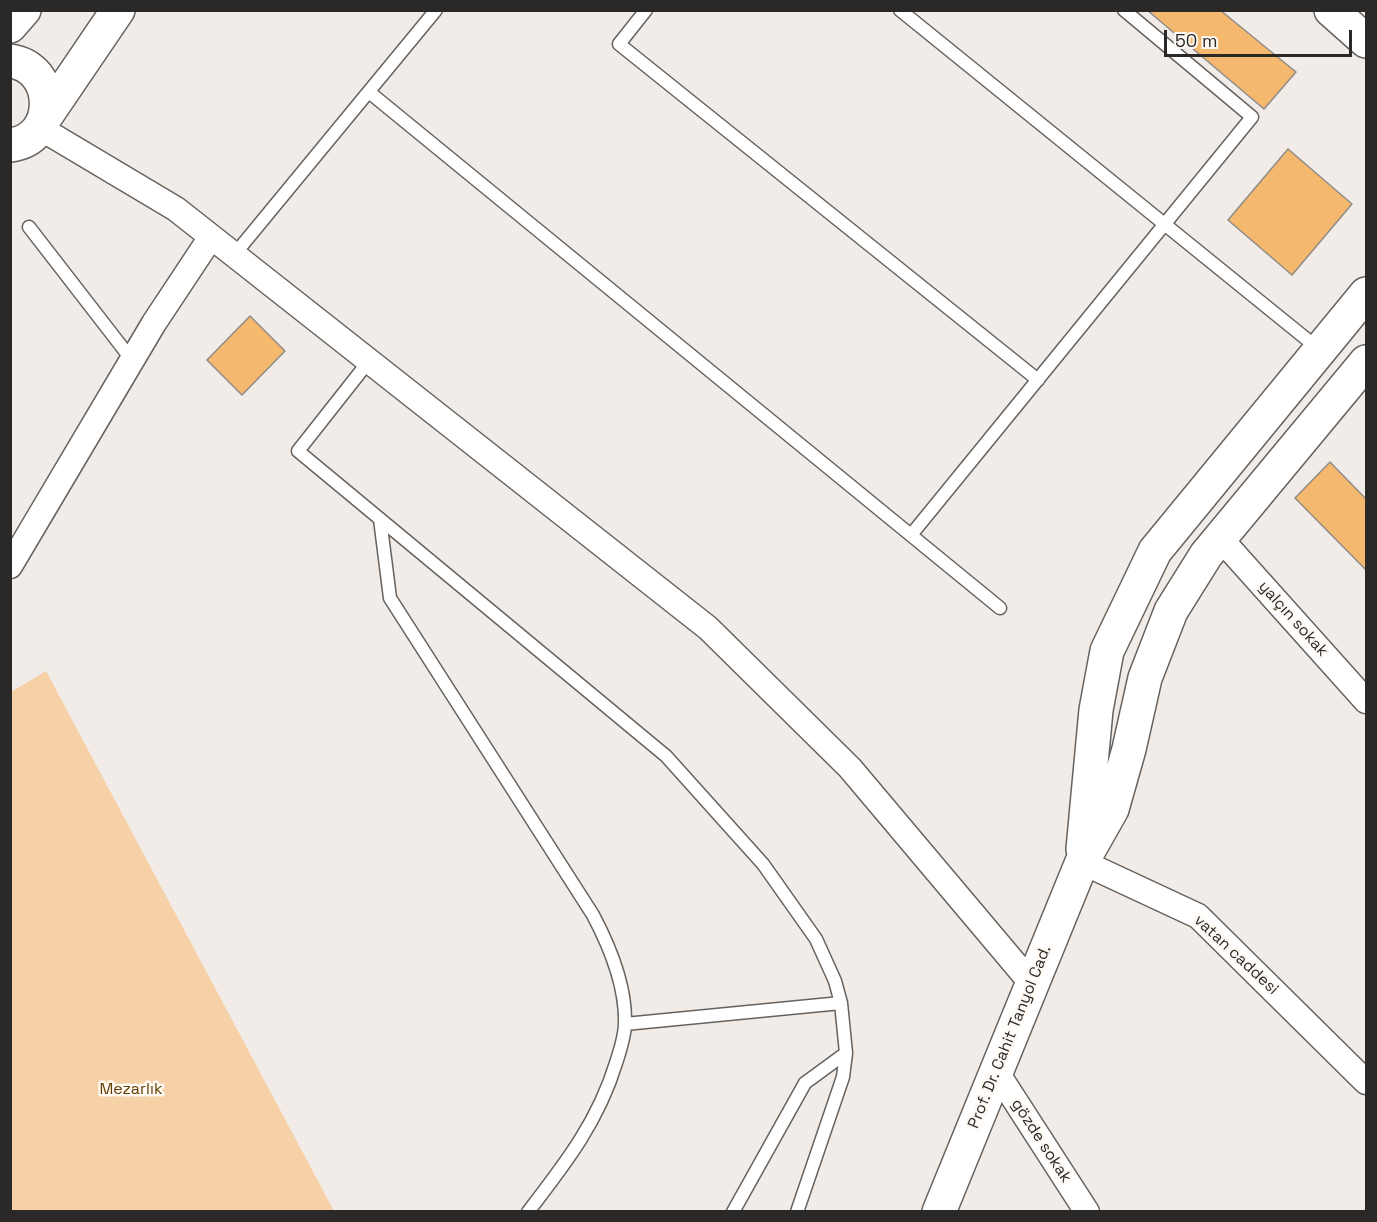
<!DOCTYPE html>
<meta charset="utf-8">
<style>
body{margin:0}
#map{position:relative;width:1377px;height:1222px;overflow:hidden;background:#f1ece7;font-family:"Space Grotesk",sans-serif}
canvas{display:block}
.frame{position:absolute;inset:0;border:12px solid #2b2927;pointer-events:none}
.scale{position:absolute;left:1164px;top:30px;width:188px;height:27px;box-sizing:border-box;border:3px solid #2b2927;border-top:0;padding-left:8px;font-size:18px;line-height:21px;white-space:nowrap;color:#2b2927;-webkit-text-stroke:4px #fff9f4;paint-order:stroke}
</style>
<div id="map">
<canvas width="1377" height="1222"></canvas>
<div class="frame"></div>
<div class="scale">50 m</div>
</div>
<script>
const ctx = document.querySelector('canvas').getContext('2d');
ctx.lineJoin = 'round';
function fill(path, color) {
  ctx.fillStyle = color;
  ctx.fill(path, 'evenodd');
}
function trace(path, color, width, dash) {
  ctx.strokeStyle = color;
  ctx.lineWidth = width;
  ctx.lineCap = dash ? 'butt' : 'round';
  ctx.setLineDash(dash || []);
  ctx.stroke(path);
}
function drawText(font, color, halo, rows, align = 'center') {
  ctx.font = font + ' "Space Grotesk",sans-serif';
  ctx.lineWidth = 5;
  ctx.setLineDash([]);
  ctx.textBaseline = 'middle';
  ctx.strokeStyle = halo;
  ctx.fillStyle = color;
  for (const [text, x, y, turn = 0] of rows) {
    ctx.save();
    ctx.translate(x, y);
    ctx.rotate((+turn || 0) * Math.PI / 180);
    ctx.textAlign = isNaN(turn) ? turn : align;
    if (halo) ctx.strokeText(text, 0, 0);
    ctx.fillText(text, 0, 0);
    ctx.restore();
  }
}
fill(new Path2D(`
 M46 671 334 1211H11V692Z`), '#f6d1a8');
const building = new Path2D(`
 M1147 10H1220L1296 72 1264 109Z
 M1288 149 1352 204 1292 275 1228 220Z
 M250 316 285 351 242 395 207 360Z
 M1330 462 1366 499V570L1295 498Z`);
fill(building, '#f5b86f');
trace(building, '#8f8b86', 1.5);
const lane = new Path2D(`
 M646 10 619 44 1038 380
 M900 10 1320 350
 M369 92 1000 608
 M29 227 132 360
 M234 255 436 10
 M369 361 298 451 666 756 763 864 816 939 835 981 841 1003 846 1053 843 1077 797 1212
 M380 519 390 598 593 915C610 947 626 985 625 1023 625 1036 620 1051 616 1063 598 1122 565 1164 528 1212
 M911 535 1252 117 1124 10
 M625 1024 841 1003
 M733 1212 805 1083 846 1053`);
const street = new Path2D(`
 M40 128 176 209 708 628 850 768 1032 984
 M1220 538 1366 701
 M10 566 154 323 211 237
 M1082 862 1198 916 1366 1082
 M996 1071 1087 1212`);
const secondary = new Path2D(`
 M10 26 24 10
 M10 61C58 67 59 140 10 145
 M46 116 118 10
 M1083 849 1096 710 1107 651 1155 551 1366 294
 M939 1212 1082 862 1112 809 1129 749 1145 678 1171 611 1206 555 1366 362`);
const highway = new Path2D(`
 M1331 10 1366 41`);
trace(lane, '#67625e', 15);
trace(street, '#67625e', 27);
trace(secondary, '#67625e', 36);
trace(highway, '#67625e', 36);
trace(lane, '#fff', 12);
trace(street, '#fff', 24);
trace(secondary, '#fff', 33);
trace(highway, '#fff', 33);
drawText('16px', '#2b2927', '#fff9f4', [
 ["yalçın sokak",1293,619,48],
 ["vatan caddesi",1236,955,43],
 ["Prof. Dr. Cahit Tanyol Cad.",1010,1037,-68],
 ["gözde sokak",1041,1141,57]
]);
drawText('16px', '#633c00', '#fff9f4', [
 ["Mezarlık",131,1090]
]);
</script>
